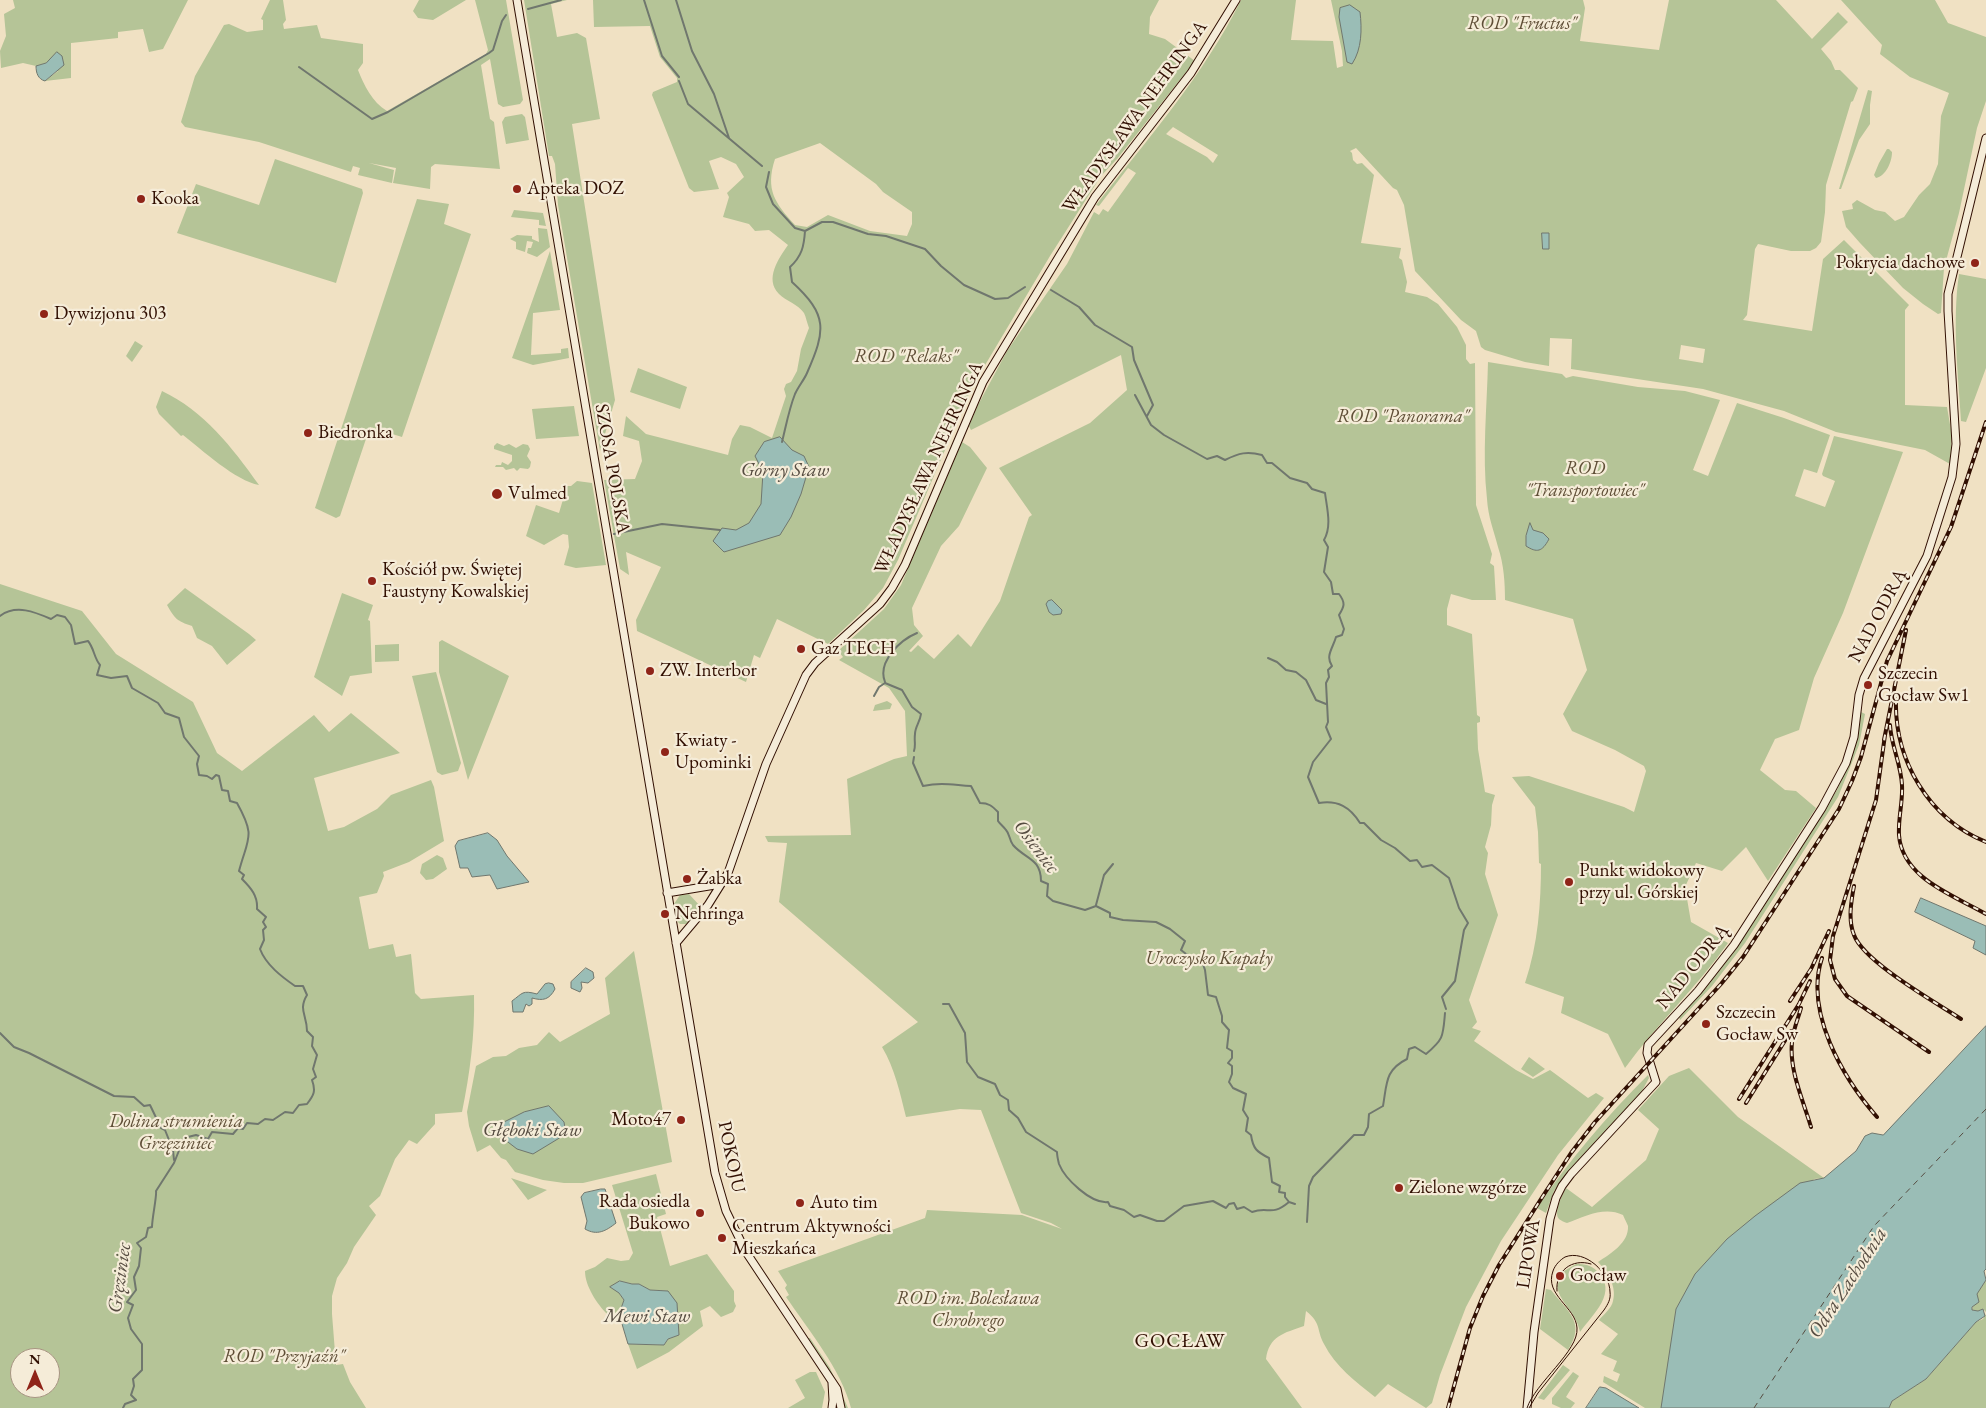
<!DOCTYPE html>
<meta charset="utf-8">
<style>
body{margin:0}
#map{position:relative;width:1986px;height:1408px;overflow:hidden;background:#f0e1c3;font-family:"EB Garamond",serif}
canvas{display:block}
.north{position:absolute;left:10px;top:1348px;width:50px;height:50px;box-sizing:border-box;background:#f5ecd8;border:1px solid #a79482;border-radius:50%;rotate:0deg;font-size:14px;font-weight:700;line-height:20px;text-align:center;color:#310f02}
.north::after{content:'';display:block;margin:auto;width:18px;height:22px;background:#8f2418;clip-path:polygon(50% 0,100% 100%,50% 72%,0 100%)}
</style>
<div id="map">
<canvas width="1986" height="1408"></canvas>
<div class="north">N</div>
</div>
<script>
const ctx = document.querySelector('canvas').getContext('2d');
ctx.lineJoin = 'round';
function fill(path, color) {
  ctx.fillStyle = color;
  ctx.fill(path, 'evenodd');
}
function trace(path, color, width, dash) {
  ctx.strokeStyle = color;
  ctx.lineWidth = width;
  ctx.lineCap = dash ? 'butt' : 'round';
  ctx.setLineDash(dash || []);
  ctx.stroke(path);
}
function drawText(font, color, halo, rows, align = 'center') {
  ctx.font = font + ' "EB Garamond",serif';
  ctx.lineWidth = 4.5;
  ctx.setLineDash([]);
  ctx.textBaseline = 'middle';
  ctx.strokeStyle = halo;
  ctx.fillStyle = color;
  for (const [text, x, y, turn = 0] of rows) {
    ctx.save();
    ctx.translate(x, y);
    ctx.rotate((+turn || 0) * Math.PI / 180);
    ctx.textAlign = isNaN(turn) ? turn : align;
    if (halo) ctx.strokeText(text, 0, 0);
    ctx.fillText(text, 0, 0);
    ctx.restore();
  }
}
fill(new Path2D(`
 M13 0H188L163 49 149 52 143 29 118 32V38L71 43V78L45 81 58 71 46 63 36 66 23 63 1 68 0 51 6 36 4 14 15 8Z
 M270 0H283L286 20 283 24 284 29 317 25 321 38 363 44V63L358 70C364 85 372 102 387 111L486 54 488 50 475 0H506L523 100 520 104 503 107 498 104 490 59 481 65 490 119 494 122 500 169 435 164 431 167 430 189 393 183 396 168 369 163 394 170 392 183 358 175 360 168 353 166 351 172 259 142 185 127 181 122 195 76 224 25 229 24 247 32 263 30V20L261 19Z
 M419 0H466L433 20 418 18 413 11Z
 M524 0H567L551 4 557 37 577 33 586 38 600 119 572 124 615 400 600 451 558 205 555 164 552 156H549Z
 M593 0H1159L1150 17 1149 34 1165 39 1195 61 1117 159 1101 176 1050 256 972 387 898 560 883 588 864 610 828 644 777 619 760 658 754 655 746 682 637 631 636 620 661 567 626 552 629 575 620 569 604 480 635 479 642 461 639 441 623 436 626 416 646 434 728 455 732 439 740 425 750 427 772 438 786 396 784 389 786 384 791 382 797 371 801 349 809 328C807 323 806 317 804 313 798 304 786 301 779 294 764 279 779 258 788 245L769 230 755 231 749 224 723 217 729 197 727 193 744 177 736 164 721 157 709 161 719 189 694 192 689 188 652 95 653 92 677 82V78L660 57 650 26 594 27ZM820 143 876 184 883 192 912 212V224L907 236 870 231 828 215 807 227 795 225C775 203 765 190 775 159Z
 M1241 0H1296L1291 40 1333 41 1337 68 1343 66 1342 51 1331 0H1583L1585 8 1580 41 1659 50 1669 0H1776L1812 39 1838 12 1848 22 1821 49 1831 61 1835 70H1840L1858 88 1853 101 1851 102 1826 185 1825 212 1821 242 1816 248 1810 251H1791L1758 244 1755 249 1747 315 1743 320 1812 331 1823 259 1844 240 1909 305 1905 310V405L1947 407 1952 436 1950 464 1925 450 1836 432 1784 411 1703 389 1571 369 1572 339 1550 338 1549 366 1525 362 1485 350 1481 347 1476 331 1461 320 1415 271 1404 205 1397 190 1393 188 1356 148 1350 151 1352 153 1353 160 1357 164 1362 163 1374 175 1361 243 1401 248 1399 258 1402 260 1407 282 1405 292 1427 297 1438 304 1457 327 1466 345V359L1470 364 1475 363 1476 505 1492 554 1490 563 1494 566 1496 600H1472L1451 594 1447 609V625L1472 634 1477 715 1480 717V722L1477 723 1478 749 1485 792 1495 795 1492 805 1491 825 1485 847 1488 853 1485 874 1498 915 1469 1000 1477 1022 1472 1028 1481 1031 1474 1041 1516 1070 1533 1079 1550 1070 1588 1098 1596 1093 1604 1098 1558 1155 1501 1241 1466 1307 1440 1375 1432 1403 1426 1408 1388 1384 1375 1397C1356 1382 1335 1366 1324 1344 1316 1329 1322 1324 1306 1311L1304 1326C1284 1333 1269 1336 1266 1359L1302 1408H851C842 1371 808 1329 786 1297L789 1295 785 1288 787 1285 778 1271 925 1218 927 1210 1022 1215 1062 1229 1051 1223 1021 1213 981 1110 960 1109 906 1117C900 1093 895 1069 882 1047L918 1022 779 902 787 843 768 842 765 836 851 835 847 779 894 759 907 756 905 711 889 688 839 660 843 657 838 651 884 609 901 585 962 442 970 447 987 468 959 526 941 546 912 608 914 625 923 636 909 651 911 652 918 645 934 659 958 634 971 647 1000 601 1029 517 1032 515 999 468 1090 423 1127 390 1121 355 971 430 969 426 978 405 1007 351 1067 264 1092 216 1094 212 1099 215 1103 209 1108 212 1136 173 1128 168 1099 206 1096 205C1147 140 1204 75 1241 0ZM1173 127 1218 155 1213 163 1207 157 1166 134ZM1681 345 1705 349 1703 363 1679 359Z
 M1841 0H1935L1948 23 1986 37V101L1977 128 1959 213 1944 268 1941 313 1938 314 1923 304 1903 288 1860 243 1846 227 1842 211 1853 209 1852 204 1857 200 1875 210 1885 212 1895 221 1904 217 1919 195 1930 184 1938 164 1941 116 1949 93 1910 77 1880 54 1882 45Z
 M1868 90 1872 91 1870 105V124L1859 140 1841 189H1839Z
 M522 114 525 117 529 140 506 144 502 122 505 117Z
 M1887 149H1889L1892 152C1892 162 1886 176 1876 178L1874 175 1879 163Z
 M275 159 362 189 363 193 336 283 177 233 196 184 259 205Z
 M417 199 449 204 444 224 471 234 402 437 370 427 340 516 336 518 315 508Z
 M514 210 543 213 546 226 539 225V220L511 217Z
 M538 228 547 229 550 247 537 257 527 253 528 248H531L533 242 527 241 525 252 516 249V242L510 239 517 235 532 236V239L539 242Z
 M550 251 560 310 533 313 531 355 561 353V349L568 348 569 358 533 365 512 358Z
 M1959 274 1986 279V368L1966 422 1961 421C1958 372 1952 322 1959 274Z
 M135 341 143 346 132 362 126 356Z
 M1488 362 1562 374 1566 378 1573 376 1638 387 1685 391 1720 400 1693 470 1708 476 1737 403 1784 418 1830 435 1817 473 1804 469 1795 496 1825 507 1835 481 1823 476 1822 474 1834 436 1903 452 1843 613 1814 678 1799 730 1775 739 1760 770 1785 790 1796 791 1816 808 1768 881 1746 847 1722 871 1696 863 1685 887 1691 922 1728 943C1697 987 1657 1024 1625 1068L1608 1034 1561 1013 1564 997 1525 983C1538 945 1541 903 1541 864L1539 863 1538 832 1535 807 1512 777 1529 776 1624 807 1634 812 1646 771 1644 766 1615 750 1572 731 1563 714 1587 670 1573 619 1505 600C1505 583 1504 565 1498 547 1494 531 1488 517 1487 499 1482 454 1487 407 1488 362Z
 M638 368 687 387 680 409 630 392Z
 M162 391C204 411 232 447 259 485 236 481 202 450 183 435L181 436 159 414 156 407Z
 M574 406 579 436 536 439 532 409Z
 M497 443 504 446 509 444 516 448 523 444 528 445 530 449 527 456 531 462 530 467 528 469 520 468 517 471 514 468 506 470 503 467H495L496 465H501L502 462 508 465 512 461V455L494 449V446Z
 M577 481 592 483 606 565 576 568 564 565 569 547 568 535 563 534 544 545 526 536 536 505 559 513 567 486H571Z
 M0 584 82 611 116 654 193 702 217 753 242 771 314 715 329 732 351 713 400 753 314 778 328 831 344 827 377 809 391 795 431 780 434 787 444 841 409 862 383 872 384 876 377 893 359 897 369 949 393 944 396 957 411 954 415 993 421 999 474 995C475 1035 470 1073 462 1112L435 1114V1124L417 1144 409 1140 395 1159 380 1196 369 1206 376 1215 354 1247 347 1263 337 1278 332 1296V1314L336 1365 343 1364 350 1382 366 1408H0ZM20 1358H50V1388H20Z
 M185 588 249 634 256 640 227 665 212 646 197 638 192 626C177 621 175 619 167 605Z
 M342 593 373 605 368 620 370 621 372 673 350 676 342 696 314 677Z
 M442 640 509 676 468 780 439 672V642Z
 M399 644V661L375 662V645Z
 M436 672 461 763 458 771 442 775 437 772 412 676Z
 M887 701 892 704 890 709 873 711 875 705Z
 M1861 712 1865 714 1859 745 1838 797 1745 943 1712 986 1680 1020 1679 1017 1723 966 1758 916 1837 790 1853 752Z
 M437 855 443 858 447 869 433 879 426 880 420 873 422 864Z
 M689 894 700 906 686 924H680L677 921 674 904 680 895Z
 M634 951 672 1162 583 1183H564L543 1180 515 1172 506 1160 501 1158 490 1145 477 1152 469 1126 467 1112 476 1066 493 1057 506 1056 519 1048 537 1045 549 1032 560 1042 610 1014 605 978Z
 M1529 1057 1545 1069 1533 1077 1521 1069Z
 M1689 1068 1738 1117 1824 1178 1814 1179 1661 1408H1645L1603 1382 1604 1376 1617 1382 1620 1374 1613 1371 1617 1361 1601 1354 1618 1334 1599 1320C1603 1315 1612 1308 1613 1301 1617 1287 1608 1272 1598 1262 1610 1254 1629 1243 1628 1226 1627 1223 1624 1218 1623 1215 1605 1206 1585 1216 1567 1223 1566 1223 1560 1220 1559 1219 1553 1212 1563 1194 1566 1188L1592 1207 1646 1160 1659 1129 1638 1110 1669 1076Z
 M1648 1075 1649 1078 1641 1093 1561 1181 1554 1191 1546 1213 1537 1208C1569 1160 1607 1116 1648 1075Z
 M656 1174 666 1214 657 1217 670 1266 707 1254 734 1291V1301L736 1306 733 1312 721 1317 710 1306 700 1311 703 1326 669 1352 637 1369 628 1344 664 1345 668 1339 679 1335 668 1291 650 1290 639 1284H632L620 1281 619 1293 624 1300 619 1314 608 1315C597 1304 585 1286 585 1271L595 1267 607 1258 621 1261 629 1260 633 1253 612 1185Z
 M511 1178 547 1190 528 1200Z
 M1576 1264C1585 1264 1591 1265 1597 1271 1619 1292 1593 1314 1580 1332 1576 1311 1560 1304 1557 1286L1564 1271Z
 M1986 1280V1312L1983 1309 1978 1311 1972 1310 1976 1295Z
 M1546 1289 1551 1290C1568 1312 1586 1322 1568 1350L1540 1329Z
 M1986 1314V1408H1889L1892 1401 1926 1379 1976 1322 1983 1319Z
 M808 1338H810L830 1368 848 1408H843C835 1378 825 1363 808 1338Z
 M1563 1365 1570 1370 1544 1400 1538 1398Z
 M810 1372H816L825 1392 822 1408H788L805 1398 795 1380Z
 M1573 1372 1579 1376 1566 1397 1575 1403 1571 1408H1561L1552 1404V1398Z`), '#b5c497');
const water = new Path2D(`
 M1350 5 1360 12C1362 29 1362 49 1352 64L1347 62 1339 17 1340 8Z
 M57 52 62 56 64 65 45 81C38 79 36 73 36 66L46 63Z
 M1542 233H1549V249H1543Z
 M780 437 792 450 804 456 809 467 801 494 791 517 780 535 724 552 713 541 722 528 736 530 749 523 761 504 763 472 755 456 764 442Z
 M1530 523 1533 530 1543 533 1549 539C1542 552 1537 553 1526 546V536Z
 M1052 600 1062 610 1061 614 1053 615 1049 612 1046 604 1048 601Z
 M488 833 497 840 507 856 529 882 497 889 490 875 472 877 468 868H460L455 846 458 841Z
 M1921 898 1986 926V955L1973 948 1975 941 1915 912Z
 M586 968 593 972 594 978 588 983 581 982 582 988 580 992 571 988V982Z
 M549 983 553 984 555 989C549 1000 543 1001 532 998V1004L529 1006 526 1004 523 1012H513L512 1001C523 993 522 990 537 994L545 984Z
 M1986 1026V1269L1984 1271 1986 1280 1977 1294 1979 1302 1972 1307V1310L1978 1311 1983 1309 1985 1316 1976 1322 1926 1379 1892 1401 1889 1408H1661L1676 1309 1695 1274 1727 1239 1755 1216 1800 1183 1824 1178 1856 1151 1865 1136 1872 1133 1883 1135Z
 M549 1106 564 1122 566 1134 533 1154 517 1149 504 1139 500 1124 524 1112Z
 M601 1189H605L616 1223C606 1231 597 1236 585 1229L587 1221 581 1197 584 1193Z
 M620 1281 632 1284H639L650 1290 668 1291 677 1303 679 1335 668 1339 664 1345 628 1344 619 1314 624 1300 619 1293 610 1287Z
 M1600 1387 1606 1388 1639 1408H1586Z`);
fill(water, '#9abdb6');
trace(water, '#70776e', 1);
trace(new Path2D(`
 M644 0 662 56 679 77
 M676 0 692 51 714 94 729 138
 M528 9 561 0
 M299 67 372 119 388 112 489 53 493 50 502 21 506 15
 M679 81 688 104 762 166
 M769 172 766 187 773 204 795 228 805 231 822 222H833L868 234 886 236 925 249 941 266 964 285 995 299 1008 298 1025 287
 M1051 290 1079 307 1095 325 1132 347 1134 360 1153 405 1147 416
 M1135 395 1151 425 1164 435 1207 459 1217 456 1225 460C1239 453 1247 451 1262 455L1267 463H1272L1290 478 1307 483 1312 489 1325 493C1327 509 1332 526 1324 540L1328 547 1324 572 1331 582 1333 594H1339C1346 603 1344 607 1339 615L1344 629 1342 635 1336 637C1333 648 1325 656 1332 666L1328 670 1329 677 1326 683 1328 722 1326 727 1331 739 1313 762 1308 777 1319 803C1338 800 1350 807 1360 823H1364L1381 840 1395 848 1410 861 1417 860 1422 867 1432 865 1449 878 1459 908 1468 923 1464 930 1455 981 1442 997 1446 1009
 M782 442C786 426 789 409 795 394 798 387 804 380 807 373 826 330 828 315 792 282L790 267C802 256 804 246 805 231
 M614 534 662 524 720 530
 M0 616C16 604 35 612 51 619L57 615 65 617 71 625 75 644 88 641C94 648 94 658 100 665L97 675 111 678 127 676 132 688 158 703 165 713 179 718 184 737 199 756 197 764 199 775 207 776 212 779 216 775 219 776 222 790 228 791 230 801 237 803C256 837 248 837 239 871L244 875 242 879C251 888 258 896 257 909L266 917 263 922 266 927 263 930 264 940 260 949C266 965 282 977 295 986H303L307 995C298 1010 307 1015 307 1031L313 1037 312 1046 317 1055 313 1069 316 1077 312 1080C316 1091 314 1095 307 1104L299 1105 293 1113 285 1112 273 1120 265 1119 258 1124 247 1123 243 1129 238 1128 233 1134 212 1132 208 1139 196 1135 184 1138 174 1163 156 1191C157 1196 152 1218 152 1227L148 1228 146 1237 137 1243 141 1248 139 1266 134 1277 136 1290 127 1302 133 1305 128 1318 131 1329 142 1344V1370L133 1379 134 1386 131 1395 136 1400 125 1404 123 1408
 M1268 658 1277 662 1286 670 1296 672 1306 680 1316 700 1326 704
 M885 682C877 662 900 640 917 633
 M874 696 879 687 885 683 902 690 912 707 921 714C920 722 915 727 915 734 914 741 916 745 914 751
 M914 757 913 763 923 786C942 782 953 785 971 786L980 803C989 803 992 806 998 812V821C1000 824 1004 827 1006 830 1010 834 1009 840 1013 845 1025 859 1041 858 1041 881L1048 884 1047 896 1053 901 1085 910 1096 906 1110 913V917L1123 920 1156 922 1170 929 1185 941 1181 950 1195 961H1202L1205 970 1208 995 1216 997 1222 1016V1022L1229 1030 1227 1048 1232 1051V1058L1228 1063 1232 1066V1074L1229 1082 1233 1088 1246 1094 1243 1110 1248 1118 1246 1131 1251 1135C1253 1149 1257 1152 1269 1158L1272 1182 1280 1186 1279 1192 1285 1193V1197L1289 1202 1295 1204
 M1096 905 1104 875 1113 864
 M943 1004H949L965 1033 967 1062 978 1077 995 1084 1000 1095 1008 1100 1009 1110 1018 1118 1026 1132 1057 1152C1057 1155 1058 1160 1059 1164 1065 1179 1091 1204 1108 1202L1110 1206 1124 1210 1134 1217 1140 1215 1157 1221H1164L1184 1206 1213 1201 1226 1208 1229 1204 1234 1203 1237 1209 1244 1207 1252 1212C1269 1206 1271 1217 1289 1202
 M0 1033 14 1047 29 1053 114 1096 134 1097 144 1106 150 1105 161 1128 165 1130 173 1150 174 1160
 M1307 1222 1309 1186 1313 1177 1354 1135H1364L1368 1127 1369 1114 1383 1106C1387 1083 1385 1070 1407 1059L1409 1049 1415 1047 1426 1054C1444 1039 1443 1036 1445 1013`), '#70776e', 2);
trace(new Path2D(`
 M1754 1408 1874 1226 1986 1109`), '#564c41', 1, [6, 5]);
const secondary = new Path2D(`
 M517 0 715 1173 726 1211 746 1252 837 1389 841 1408
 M667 893 715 885 725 880
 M676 943 708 905 728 873 766 764 806 675 815 663 880 604 892 588 905 565 983 382 1095 197 1191 73 1236 0
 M832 1383 833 1400 832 1408
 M1527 1408 1534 1332 1550 1219 1556 1198 1562 1186 1571 1174 1656 1082 1647 1053 1648 1045 1698 991 1734 945 1822 808 1846 763 1854 737 1859 695 1864 678 1927 556 1952 477 1956 444 1948 311V294L1986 138`);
trace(secondary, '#310f02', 9);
trace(secondary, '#f5ecd8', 7);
trace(new Path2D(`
 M1557 1291C1555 1271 1572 1258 1591 1264
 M1527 1408C1535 1383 1579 1351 1577 1328 1576 1307 1544 1295 1553 1271 1555 1265 1560 1260 1565 1257 1585 1249 1610 1273 1610 1292 1611 1299 1608 1304 1604 1310L1538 1393 1529 1408`), '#310f02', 1);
const rail = new Path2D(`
 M1896 699C1894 760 1929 819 1986 842
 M1890 725C1891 745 1901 764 1902 785 1903 802 1898 818 1899 835 1902 878 1953 895 1986 914
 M1885 735 1876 800 1833 936 1830 960 1835 979 1847 996 1929 1052
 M1884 740 1906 630
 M1854 886C1851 902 1848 920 1854 935 1864 962 1935 1002 1961 1019
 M1822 958C1804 1012 1843 1078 1877 1117
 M1790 1001 1811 969 1829 931
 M1801 1008C1798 1019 1793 1030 1792 1042 1789 1070 1803 1100 1811 1127
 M1739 1099 1799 1004 1810 981
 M1746 1103 1791 1031
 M1448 1408 1470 1328 1483 1296 1499 1265 1541 1199 1571 1153 1595 1122 1721 984 1743 957 1839 809 1852 781 1861 757 1887 661 1951 527 1986 422`);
trace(rail, '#310f02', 4);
trace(rail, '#f5ecd8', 2, [5.5]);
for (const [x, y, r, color] of [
 [517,189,5,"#8f2418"],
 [141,199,5,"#8f2418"],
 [1975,263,5,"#8f2418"],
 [44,314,5,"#8f2418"],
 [308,433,5,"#8f2418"],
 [497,494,6,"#8f2418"],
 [372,581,5,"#8f2418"],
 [801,649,5,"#8f2418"],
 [650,671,5,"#8f2418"],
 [1868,685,5,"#8f2418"],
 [665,752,5,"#8f2418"],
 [687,879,5,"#8f2418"],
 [1569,882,5,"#8f2418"],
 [665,914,5,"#8f2418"],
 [1706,1024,5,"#8f2418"],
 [681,1120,5,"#8f2418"],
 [1399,1188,5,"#8f2418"],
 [800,1203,5,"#8f2418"],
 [700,1213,5,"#8f2418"],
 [722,1238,5,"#8f2418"],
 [1560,1276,5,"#8f2418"]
]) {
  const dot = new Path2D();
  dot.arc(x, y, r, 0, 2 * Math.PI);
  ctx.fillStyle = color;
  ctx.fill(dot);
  trace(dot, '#f5ecd8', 2);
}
drawText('italic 19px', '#5f4e36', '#f5ecd8', [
 ["ROD \"Fructus\"",1522,24],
 ["ROD \"Relaks\"",906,357],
 ["ROD \"Panorama\"",1403,417],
 ["ROD",1585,469],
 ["\"Transportowiec\"",1585,491],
 ["Uroczysko Kupały",1209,959],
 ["Dolina strumienia",176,1122],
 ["Grzęziniec",176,1144],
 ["ROD im. Bolesława",968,1299],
 ["Chrobrego",968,1321],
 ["ROD \"Przyjaźń\"",284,1357]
]);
drawText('19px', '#310f02', '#f5ecd8', [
 ["WŁADYSŁAWA NEHRINGA",1135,117,-54],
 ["WŁADYSŁAWA NEHRINGA",929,468,-65],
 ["SZOSA POLSKA",612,469,80],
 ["NAD ODRĄ",1878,616,-62],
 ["NAD ODRĄ",1693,967,-51],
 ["POKOJU",731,1157,78],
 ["LIPOWA",1529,1254,-81]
]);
drawText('19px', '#310f02', '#f5ecd8', [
 ["Apteka DOZ",527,189],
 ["Kooka",151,199],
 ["Pokrycia dachowe",1965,263,"right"],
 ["Dywizjonu 303",54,314],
 ["Biedronka",318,433],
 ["Vulmed",508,494],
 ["Kościół pw. Świętej",382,570],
 ["Faustyny Kowalskiej",382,592],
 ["Gaz TECH",811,649],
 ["ZW. Interbor",660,671],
 ["Szczecin",1878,674],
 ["Gocław Sw1",1878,696],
 ["Kwiaty -",675,741],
 ["Upominki",675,763],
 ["Punkt widokowy",1579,871],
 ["przy ul. Górskiej",1579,893],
 ["Żabka",697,879],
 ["Nehringa",675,914],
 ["Szczecin",1716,1013],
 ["Gocław Sw",1716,1035],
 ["Moto47",671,1120,"right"],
 ["Zielone wzgórze",1409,1188],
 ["Rada osiedla",690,1202,"right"],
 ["Bukowo",690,1224,"right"],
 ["Auto tim",810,1203],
 ["Centrum Aktywności",732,1227],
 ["Mieszkańca",732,1249],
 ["Gocław",1570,1276]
], 'left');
drawText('italic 20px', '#564c41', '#f5ecd8', [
 ["Górny Staw",785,471],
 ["Osieniec",1036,847,53],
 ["Głęboki Staw",532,1131],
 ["Gręziniec",120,1278,-82],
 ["Odra Zachodnia",1848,1283,-57],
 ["Mewi Staw",647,1317]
]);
ctx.letterSpacing = '1px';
drawText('20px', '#310f02', '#f5ecd8', [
 ["GOCŁAW",1180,1342]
]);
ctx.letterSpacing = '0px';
</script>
